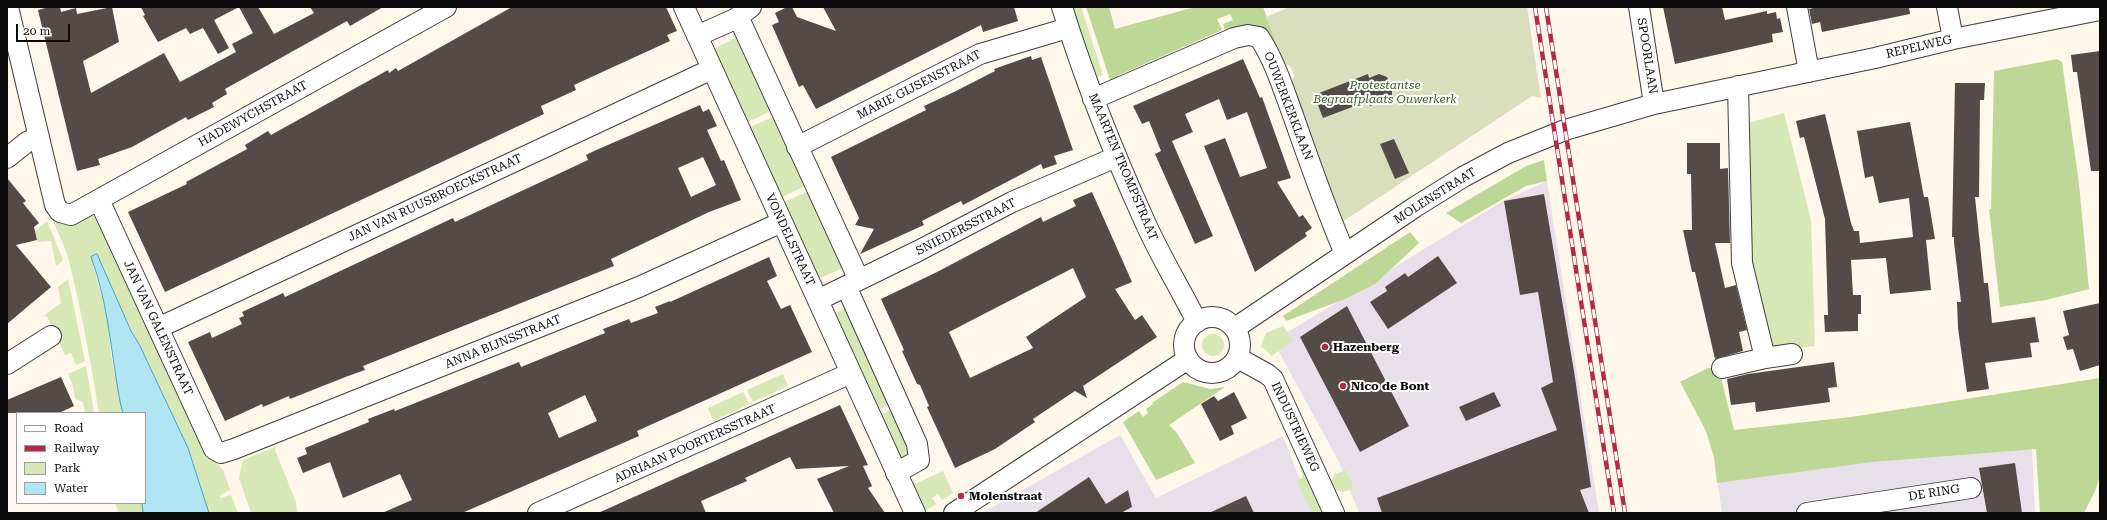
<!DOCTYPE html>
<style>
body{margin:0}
#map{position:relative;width:2107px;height:520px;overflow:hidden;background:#fef7ea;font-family:"Roboto Serif",serif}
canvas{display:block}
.frame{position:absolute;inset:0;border:8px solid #0b0b0b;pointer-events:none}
.legend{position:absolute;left:16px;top:412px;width:130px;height:92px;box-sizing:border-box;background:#fff;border:1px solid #9d9d9d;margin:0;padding:5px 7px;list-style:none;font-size:12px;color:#0b0b0b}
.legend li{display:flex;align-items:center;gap:8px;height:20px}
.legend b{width:20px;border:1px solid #9d9d9d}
.scale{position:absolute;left:16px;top:24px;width:54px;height:18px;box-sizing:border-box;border:2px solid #0b0b0b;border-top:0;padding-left:5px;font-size:12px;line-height:14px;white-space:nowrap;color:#0b0b0b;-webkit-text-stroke:3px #fff;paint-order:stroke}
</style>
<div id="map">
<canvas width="2107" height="520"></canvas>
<div class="frame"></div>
<ul class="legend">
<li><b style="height:5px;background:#fff"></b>Road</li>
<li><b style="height:5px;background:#b62945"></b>Railway</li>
<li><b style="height:11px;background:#d7e7b6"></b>Park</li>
<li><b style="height:11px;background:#b1e5f4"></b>Water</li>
</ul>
<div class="scale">20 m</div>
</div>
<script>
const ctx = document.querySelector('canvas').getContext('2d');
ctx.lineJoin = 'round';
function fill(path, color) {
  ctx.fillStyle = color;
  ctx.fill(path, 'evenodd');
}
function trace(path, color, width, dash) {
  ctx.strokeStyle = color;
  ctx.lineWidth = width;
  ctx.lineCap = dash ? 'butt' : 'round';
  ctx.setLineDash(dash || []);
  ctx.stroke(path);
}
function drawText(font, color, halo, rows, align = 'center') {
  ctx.font = font + ' "Roboto Serif",serif';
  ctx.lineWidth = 4;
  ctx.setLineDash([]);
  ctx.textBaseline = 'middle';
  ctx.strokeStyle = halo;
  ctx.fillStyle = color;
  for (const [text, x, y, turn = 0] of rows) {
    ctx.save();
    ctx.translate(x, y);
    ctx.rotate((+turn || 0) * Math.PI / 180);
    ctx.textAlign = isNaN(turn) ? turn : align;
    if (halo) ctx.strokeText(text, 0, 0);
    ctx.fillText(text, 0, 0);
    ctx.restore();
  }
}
fill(new Path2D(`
 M1547 181 1599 513H1359L1339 462 1273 341 1503 201Z
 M2030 408 2035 513H1722L1714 457Z
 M1120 435 1156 498 1283 436 1313 513H982Z`), '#e7e0ea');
fill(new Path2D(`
 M1071 7H1081L1103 75 1094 78Z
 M739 36 773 110 746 123 712 50Z
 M1784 113 1811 220 1815 346 1772 351 1751 261 1748 123Z
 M775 116 807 185 780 198 748 128Z
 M809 191 843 268 818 279 782 203Z
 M50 209 97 216 214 460 223 470 230 490 220 495V498L231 495 238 513H209L188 448 139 344 131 331 97 254 91 257 107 317 111 355 123 413H99C90 360 81 306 67 254 62 239 53 225 50 209Z
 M47 221 63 260 56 266 51 241 38 242 36 234 30 235Z
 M68 279 85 361 76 365 71 353 65 355 49 320 46 316 42 317 61 303 58 287Z
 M847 307 891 403 877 410 833 314Z
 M1283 326 1293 340 1272 356 1261 346 1266 333Z
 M1202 345a11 11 0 1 1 22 0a11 11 0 1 1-22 0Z
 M86 366 94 413H85L83 402 75 399 73 386 68 374Z
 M783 374 788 386 753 402 747 390Z
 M743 392 749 404 713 421 708 408Z
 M894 409 912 453 903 459 900 458 879 415Z
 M277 446 275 450 296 502 297 513H251L239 478 243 460Z
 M1299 465 1303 467 1324 513 1315 511 1312 513 1297 481 1303 477Z
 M1346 470 1354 489 1342 492 1334 489 1331 482 1335 474Z
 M943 471 953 493 942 500 938 494 932 498 936 504 923 512 911 486Z
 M115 503H142L143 513H119Z`), '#d7e7b6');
fill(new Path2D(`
 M1086 7H1109L1115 29 1195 7H1263L1284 63 1267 38 1230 33 1225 31 1223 24 1233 20 1230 14 1217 19 1222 30 1119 75 1112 86Z
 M2057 59 2062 62 2079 184 2089 289 2046 300 2000 307 1989 209H1991L1994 71Z
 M1544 160 1547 181 1526 186 1461 223 1446 213 1526 166Z
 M1410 232 1419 243 1375 284 1345 299 1286 321 1283 316Z
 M1708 368 1719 369 1734 430 1851 417 2100 378V476L2095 491 2084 513H2040L2036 449 1872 462 1717 483 1714 457 1706 431 1680 382Z
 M1183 382 1210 389 1225 387 1169 425 1177 433 1195 463 1156 480 1123 422 1139 411 1143 417 1148 413 1146 409 1153 404 1152 403Z`), '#bdd796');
fill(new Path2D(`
 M1290 7H1527L1541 98 1532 96 1342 222 1291 83 1294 76 1291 67 1284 63 1266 17Z`), '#d9debd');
const water = new Path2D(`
 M97 254 131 331 139 344 188 448 209 513H143L142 503H145V413H123L121 406C111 356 109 305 91 257Z`);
fill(water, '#b1e5f4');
trace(water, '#3ba5c8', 1);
fill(new Path2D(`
 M49 7H60L61 12 76 8 77 14 112 7 119 42 83 61 91 93 164 53 180 82 236 52 232 44 253 33 239 7 214 20 229 48 218 54 203 28 190 34 186 28 158 42 143 16 145 15 141 7H258L274 34 314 13 310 7H383L350 26 347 21 225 89 227 94 212 103 214 107 188 120 186 117 132 147 98 159 100 165 77 171 38 10Z
 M512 7H666L677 31 667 35 670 41 574 85 576 90 541 106 544 114 165 292 128 212 187 184 186 182 247 149 245 145 268 131 271 135 388 70 389 73 396 68 398 71Z
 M787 7H792L797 17 836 31 823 7H1014L1018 21 983 32 981 25 816 109 803 85 799 87 772 25 779 22 775 13Z
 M1663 7H1722L1725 20 1767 11V14L1776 12 1777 19 1780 18 1783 32 1772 34 1773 42 1675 64Z
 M1817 7H1909L1910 14 1822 32 1820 22 1812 24 1809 9Z
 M2100 51V171H2091L2077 72H2073L2071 55Z
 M1031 56 1032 60 1041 57 1073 150 1054 156 1057 164 1043 169 1041 164 963 205 961 201 922 221 924 225 860 254 874 229 855 225 859 218 831 157 926 110 924 106 954 92 995 71 994 69Z
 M1243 59 1260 98 1262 97 1291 178 1277 182 1299 217 1303 215 1312 228 1305 233 1307 236 1255 272 1204 146 1225 138 1240 177 1267 168 1247 112 1227 120 1219 99 1185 114 1193 132 1172 141 1213 236 1195 244 1155 154 1161 151 1149 121 1142 124 1133 106Z
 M1368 74 1369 78 1379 74 1387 77 1392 89V97L1370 106 1368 101 1323 118 1314 95Z
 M1955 83H1985L1984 100H1980L1979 197H1975L1984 283H1988L1992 323 2035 317 2039 342 2030 343 2032 357 1985 363 1989 389 1967 392 1958 328 1957 302H1961L1954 242V237H1952Z
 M700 105 703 112 709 109 717 126 707 130 721 161 724 160 741 200 709 212 611 259 614 266 363 366 365 370 348 376 290 399 289 396 263 407 262 404 225 421 188 342 210 332 212 338 242 324 239 318 244 316 242 312 283 293 285 297 453 218 455 222 588 160 586 155 594 151ZM703 157 716 185 691 197 678 168Z
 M1825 114 1851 223 1854 231H1859L1860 243 1913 237 1909 198 1879 203 1873 176 1865 178 1857 131 1910 122 1924 197H1928L1935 239 1926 240 1931 290 1890 294 1886 258 1851 260 1853 295H1861V314H1858V331L1825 332 1824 315H1828L1825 219 1804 137 1800 138 1796 121Z
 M1394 139 1409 173 1395 179 1380 144Z
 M1687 143H1720V169L1728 168 1730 243H1715L1725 288 1736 285 1747 330 1739 332 1743 351 1715 359 1695 272H1692L1683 230H1692L1691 174H1687Z
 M7 178 26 201 23 203 39 223 34 227 37 240 16 245 51 287 7 324Z
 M1092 192 1132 282 1115 289 1135 320 1142 315 1157 337 1083 386 1087 398 1075 391 1033 419 1035 422 995 449 955 468 927 407 929 406 920 385 917 384 902 351 904 350 881 299 937 272 1041 217 1043 222 1076 206 1073 200ZM1073 268 1086 297 1026 337 1033 348 970 378 949 332Z
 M1544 194 1574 371 1591 487 1580 490 1589 513H1382L1377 498 1557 430 1541 388 1553 382 1538 292 1520 295 1504 201Z
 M1438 256 1457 283 1388 329 1370 302 1387 291 1385 287 1405 273 1408 277Z
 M769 257 777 276 767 281 781 309 790 305 812 352 637 431 639 436 462 513H382L412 500 400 474 343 498 330 462 303 473 297 458 307 454 305 448 369 422 368 419 394 409 395 411 519 362 521 367 605 333 603 329 629 319 631 323 658 313 655 307 670 301V302ZM585 395 597 421 559 438 548 413Z
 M2100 303V365L2080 371 2073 349 2067 350 2063 337 2069 335 2063 311Z
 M1347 306 1409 426 1360 452 1300 337Z
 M1834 362 1837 387 1828 388 1830 402 1756 412 1755 402 1731 405 1727 379 1748 374Z
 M61 377 74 406 59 413H7V400Z
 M1234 392 1247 418 1231 426 1234 434 1220 441 1201 404 1214 396 1218 401Z
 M1494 392 1501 406 1466 421 1459 407Z
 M840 405 868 465 863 466 872 486 868 488 885 513H834L817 479 849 466 796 469 790 457 745 478 747 481 701 501 706 513H598Z
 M2015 463 2022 513H1987L1979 468Z
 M1089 477 1106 504 1128 490 1132 507 1121 513H1035Z
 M1246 496 1254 513H1209Z`), '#544b48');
const minor = new Path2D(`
 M8 7 55 205 60 212 71 215 446 7
 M684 7 915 513
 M1062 7C1085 81 1113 152 1145 222 1160 256 1180 288 1197 322
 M1639 7 1654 104
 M1797 7 1809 72
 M1947 7 1953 39
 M735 19 742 25 859 280
 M697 36 735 19 751 7
 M1738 86 1742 263 1765 358 1792 354
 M1093 99 1234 38 1248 35 1259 37C1275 61 1284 91 1294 118 1310 164 1326 209 1345 254
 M797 147 980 54 1068 28
 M7 158 27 142 39 137
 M99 200 214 449 221 453 234 449 639 287 782 222
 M846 286 917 444 919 460 896 473
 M818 300 918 251 1012 202 1116 157
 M1184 345a28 28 0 1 1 56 0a28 28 0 1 1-56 0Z
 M158 328 712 69
 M1235 328 1415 207 1463 177 1508 153 1565 130 1654 104 1875 58 1953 39 2100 10
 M1238 358 1267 374 1273 379 1334 513
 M7 364 51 336
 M1722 368 1765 358
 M538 513 851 373
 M954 513 1188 359
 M1807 513 1971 488`);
trace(minor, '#3e3e3e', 22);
trace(minor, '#fff', 20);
const rail = new Path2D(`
 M1535 7 1614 513
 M1546 7 1625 513`);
trace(rail, '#b62945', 4.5);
trace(rail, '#fff', 3, [9]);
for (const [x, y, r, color] of [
 [1325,347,4,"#b62945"],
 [1343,386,4,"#b62945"],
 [961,496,4,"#b62945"]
]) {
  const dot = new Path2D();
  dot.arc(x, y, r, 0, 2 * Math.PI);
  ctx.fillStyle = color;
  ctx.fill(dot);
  trace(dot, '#fff', 1.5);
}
drawText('12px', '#0b0b0b', '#fff', [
 ["REPELWEG",1919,47,-13],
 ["SPOORLAAN",1647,56,81],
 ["MARIE GIJSENSTRAAT",919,85,-27],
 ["OUWERKERKLAAN",1288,106,69],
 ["HADEWYCHSTRAAT",253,114,-29],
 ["MAARTEN TROMPSTRAAT",1123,167,67],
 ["MOLENSTRAAT",1435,196,-32],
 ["JAN VAN RUUSBROECKSTRAAT",435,198,-25],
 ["SNIEDERSSTRAAT",966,227,-27],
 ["VONDELSTRAAT",790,240,65],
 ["JAN VAN GALENSTRAAT",158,328,65],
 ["ANNA BIJNSSTRAAT",503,342,-22],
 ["INDUSTRIEWEG",1295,427,65],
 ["ADRIAAN POORTERSSTRAAT",695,444,-24],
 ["DE RING",1934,493,-9]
]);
drawText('italic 12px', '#36601f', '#fff', [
 ["Protestantse",1385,85],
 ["Begraafplaats Ouwerkerk",1385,99]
]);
drawText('bold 12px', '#0b0b0b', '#fff', [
 ["Hazenberg",1333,347],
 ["Nico de Bont",1351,386],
 ["Molenstraat",969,496]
], 'left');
</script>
